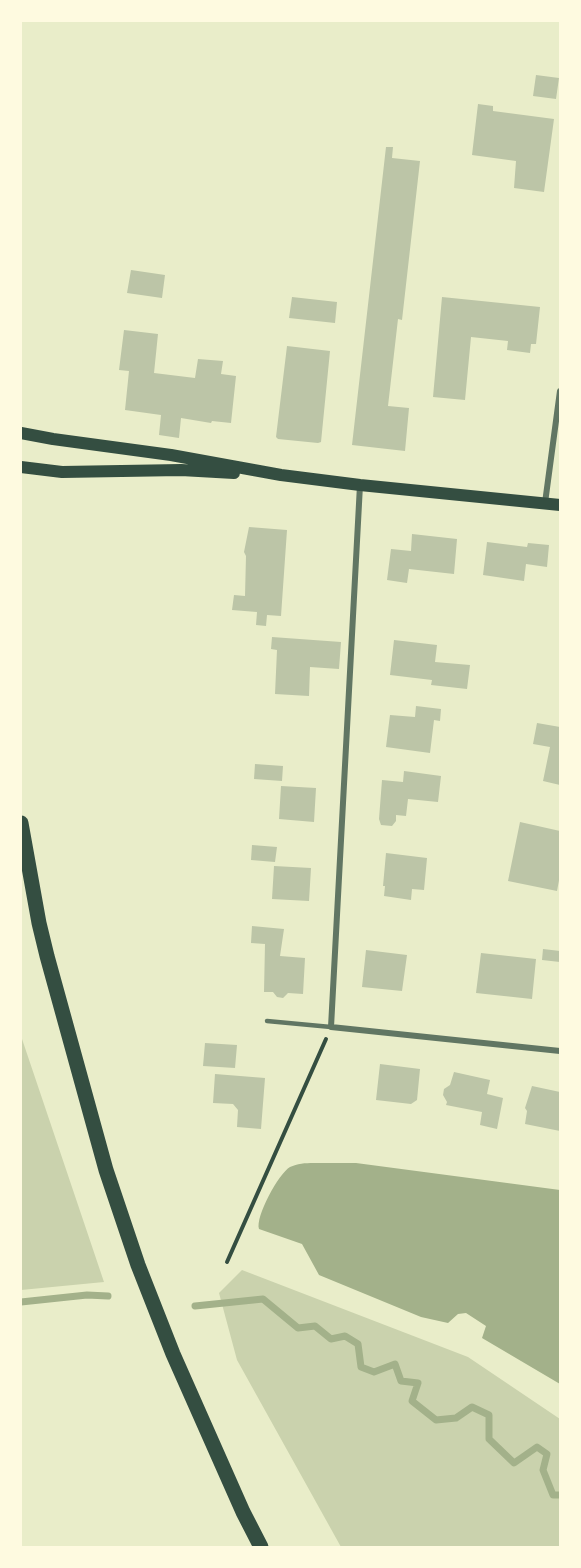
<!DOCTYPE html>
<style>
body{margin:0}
#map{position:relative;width:581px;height:1568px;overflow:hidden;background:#e9edc9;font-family:"Titillium Web",sans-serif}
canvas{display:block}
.frame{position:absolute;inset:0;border:22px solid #fefae0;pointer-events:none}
</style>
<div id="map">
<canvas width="581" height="1568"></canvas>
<div class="frame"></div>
</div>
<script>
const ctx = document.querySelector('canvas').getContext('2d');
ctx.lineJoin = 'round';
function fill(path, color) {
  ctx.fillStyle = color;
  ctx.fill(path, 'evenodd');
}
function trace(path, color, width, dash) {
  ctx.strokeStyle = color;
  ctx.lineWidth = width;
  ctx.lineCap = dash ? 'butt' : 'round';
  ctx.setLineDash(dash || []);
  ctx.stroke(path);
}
fill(new Path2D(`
 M21 1036 104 1282 21 1290Z
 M242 1270 468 1357 560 1419V1547H341L237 1360 219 1293Z`), '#cad2ad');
fill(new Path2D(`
 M323 1163H356L560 1190V1384L482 1338 486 1326 466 1313 458 1314 448 1323 421 1317 319 1275 302 1244 259 1229C255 1217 279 1173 290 1167 300 1162 312 1163 323 1163Z`), '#a3b18a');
trace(new Path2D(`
 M21 1302 87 1295 108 1296
 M195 1306 263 1299 298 1328 315 1326 331 1339 345 1336 358 1344 361 1367 374 1372 395 1364 401 1381 418 1383 412 1401 436 1420 456 1418 472 1407 489 1415V1439L514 1463 537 1447 547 1454 543 1470 553 1495H560`), '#a3b18a', 7);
fill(new Path2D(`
 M536 75 559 78 556 99 533 96Z
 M478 104 493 106V111L554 119 544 192 514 188 516 161 472 155Z
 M386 147H393L392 158 420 161 402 320 398 319 388 406 409 408 405 451 352 445Z
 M131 270 165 275 162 298 127 293Z
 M292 297 337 302 335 323 289 318Z
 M442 297 540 307 536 344H531L530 353 507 350 508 341 471 337 465 400 433 397Z
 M124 330 158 334 154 373 195 378 198 359 223 361 221 374 236 376 231 423 212 421 211 423 181 418 179 438 159 435 161 415 125 410 129 371 119 370Z
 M287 346 330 351 321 442 318 443 278 439 276 437Z
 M249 527 287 530 281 616 267 615 266 626 256 625 257 612 232 610 234 595 245 596 246 556 244 552Z
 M412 534 457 539 454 574 409 569 407 583 387 580 391 549 411 551Z
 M487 542 527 547 528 543 549 545 547 567 526 564 524 581 483 575Z
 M272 637 341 642 339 669 310 667 309 696 275 694 277 650 271 649Z
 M394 640 437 645 435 662 470 665 467 689 431 685 432 680 390 675Z
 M416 706 441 709 440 721 434 720 430 753 386 747 390 715 415 717Z
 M537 723 560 727V785L543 781 550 747 533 744Z
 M255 764 283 766 282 781 254 779Z
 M404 771 441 776 438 802 408 799 406 816 396 815V821L392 826 381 825 379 819 382 780 403 782Z
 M281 786 316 788 314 822 279 819Z
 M520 822 560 831V875L557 891 508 881Z
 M252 845 277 847 275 862 251 860Z
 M386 853 427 858 424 890 412 889 411 900 384 896 385 886H383Z
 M274 866 311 868 309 901 272 899Z
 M252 926 284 929 280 956 305 958 303 994 288 993 283 998 277 997 273 992H264L265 944 251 943Z
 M543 949 560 951V962L542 960Z
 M366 950 407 955 402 991 362 987Z
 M481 953 536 959 532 999 476 993Z
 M205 1043 237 1045 235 1068 203 1066Z
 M380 1064 420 1069 417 1100 411 1104 376 1100Z
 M454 1072 490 1080 487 1094 503 1098 497 1129 480 1125 482 1112 446 1105 447 1102 443 1095 444 1089 450 1085Z
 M215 1074 265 1078 261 1129 237 1127 238 1110 233 1104 213 1103Z
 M532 1086 560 1092V1131L525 1124 527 1111 525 1108Z`), '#bcc5a7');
trace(new Path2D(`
 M227 1262 326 1039`), '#344e41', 4);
trace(new Path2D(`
 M267 1021 331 1027`), '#617663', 4.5);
trace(new Path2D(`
 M360 485 331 1027 560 1051
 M545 503 560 391`), '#617663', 6);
trace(new Path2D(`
 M21 433 53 439 171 455 281 475 360 485 560 505
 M21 467 62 472 181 470 234 473`), '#344e41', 12);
trace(new Path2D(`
 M21 823 39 923 47 956 106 1170 138 1265 173 1354 243 1512 261 1547`), '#344e41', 15);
</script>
